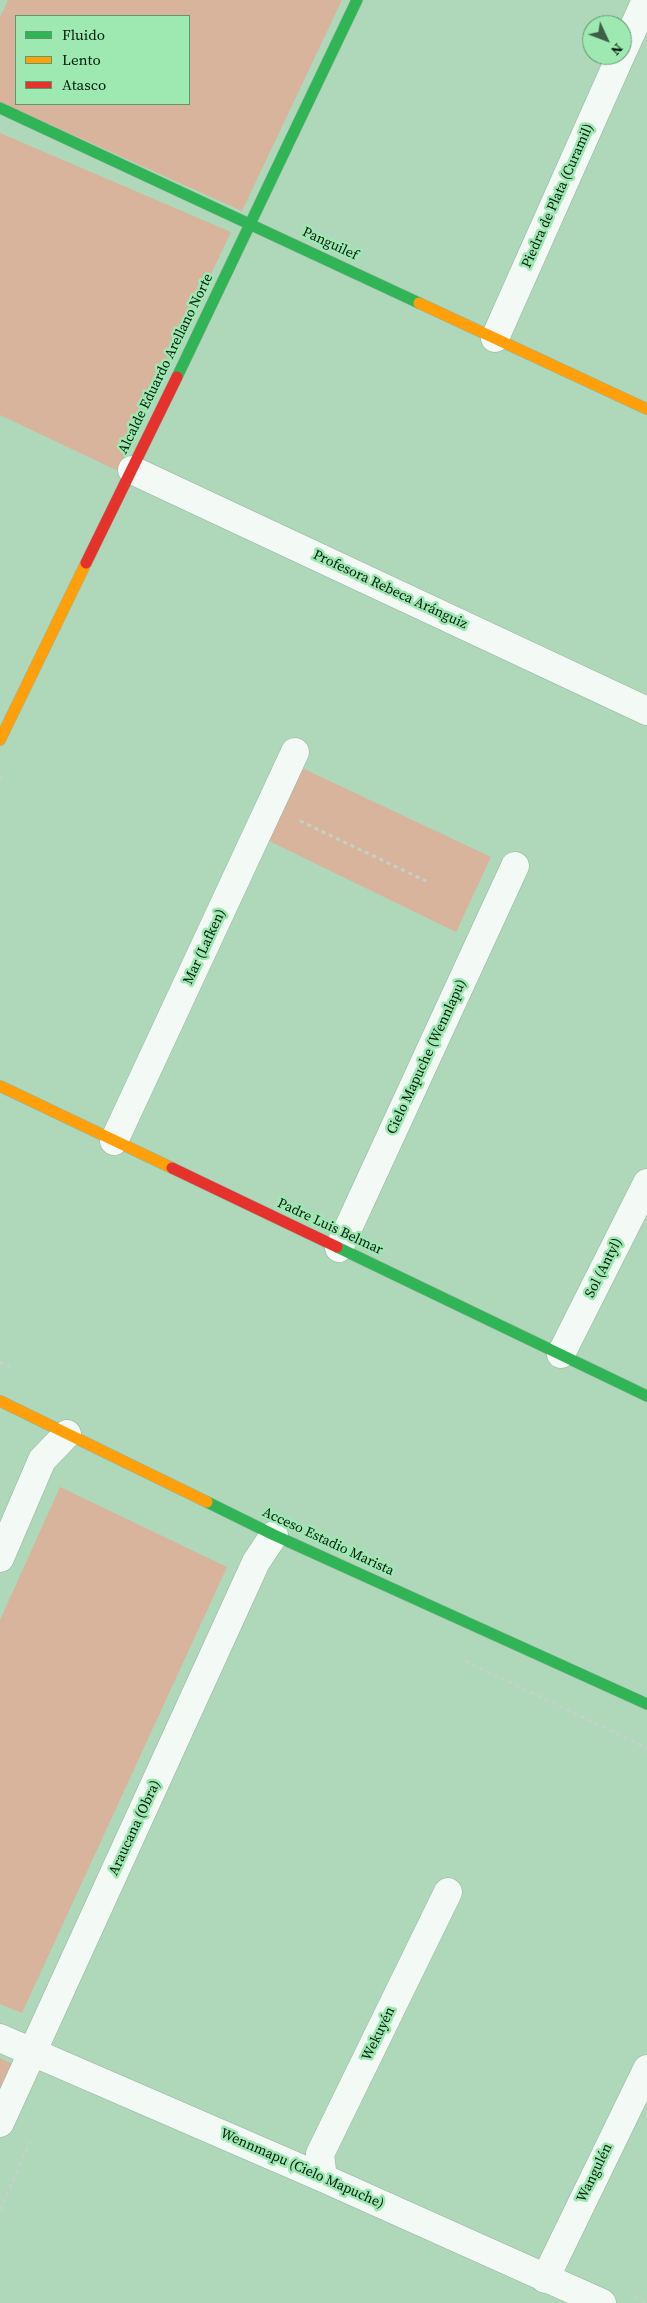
<!DOCTYPE html>
<meta charset="utf-8">
<style>
body{margin:0}
#map{position:relative;width:647px;height:2303px;overflow:hidden;background:#afd7ba;font-family:"Source Serif 4",serif}
canvas{display:block}
.legend{position:absolute;left:15px;top:15px;width:175px;height:90px;box-sizing:border-box;background:#9ee8b2;border:1px solid #5f976f;margin:0;padding:6px 9px;list-style:none;font-size:15px;color:#001d0a}
.legend li{display:flex;align-items:center;gap:10px;height:25px}
.legend b{width:25px;border:1px solid #5f976f}
.north{position:absolute;left:582px;top:15px;width:50px;height:50px;box-sizing:border-box;background:#9ee8b2;border:1px solid #5f976f;border-radius:50%;rotate:133deg;font-size:14px;font-weight:700;line-height:20px;text-align:center;color:#001d0a}
.north::after{content:'';display:block;margin:auto;width:18px;height:22px;background:#3d5e48;clip-path:polygon(50% 0,100% 100%,50% 72%,0 100%)}
</style>
<div id="map">
<canvas width="647" height="2303"></canvas>
<ul class="legend">
<li><b style="height:6px;background:#30b455"></b>Fluido</li>
<li><b style="height:6px;background:#ff9f0a"></b>Lento</li>
<li><b style="height:6px;background:#e5322d"></b>Atasco</li>
</ul>
<div class="north">N</div>
</div>
<script>
const ctx = document.querySelector('canvas').getContext('2d');
ctx.lineJoin = 'round';
function fill(path, color) {
  ctx.fillStyle = color;
  ctx.fill(path, 'evenodd');
}
function trace(path, color, width, dash) {
  ctx.strokeStyle = color;
  ctx.lineWidth = width;
  ctx.lineCap = dash ? 'butt' : 'round';
  ctx.setLineDash(dash || []);
  ctx.stroke(path);
}
function drawText(font, color, halo, rows, align = 'center') {
  ctx.font = font + ' "Source Serif 4",serif';
  ctx.lineWidth = 5;
  ctx.setLineDash([]);
  ctx.textBaseline = 'middle';
  ctx.strokeStyle = halo;
  ctx.fillStyle = color;
  for (const [text, x, y, turn = 0] of rows) {
    ctx.save();
    ctx.translate(x, y);
    ctx.rotate((+turn || 0) * Math.PI / 180);
    ctx.textAlign = isNaN(turn) ? turn : align;
    if (halo) ctx.strokeText(text, 0, 0);
    ctx.fillText(text, 0, 0);
    ctx.restore();
  }
}
fill(new Path2D(`
 M8 0H342L242 211 0 102V17ZM16 16H189V104H16Z
 M0 133 231 232 118 471 0 415Z
 M302 768 491 857 456 932 267 840Z
 M60 1487 227 1567 22 2013 0 2004V1620Z
 M0 2058 12 2064 0 2089Z`), '#d8b49c');
const street = new Path2D(`
 M622 53 646 0
 M495 338 621 55
 M132 470 647 711
 M114 1141 295 752
 M339 1248 515 866
 M561 1354 647 1183
 M0 1558 42 1460 67 1434
 M0 2038 323 2178 602 2303
 M0 2123 256 1562 274 1535
 M323 2178 320 2154 448 1892
 M545 2279 647 2069`);
const fast = new Path2D(`
 M0 108 419 303
 M177 377 357 0
 M337 1247 647 1396
 M207 1502 274 1535 647 1704`);
const slow = new Path2D(`
 M419 303 647 409
 M0 740 86 563
 M0 1086 172 1168
 M0 1401 207 1502`);
const jam = new Path2D(`
 M86 563 177 377
 M172 1168 337 1247`);
trace(street, '#94b49d', 29);
trace(fast, '#94b49d', 12);
trace(slow, '#94b49d', 12);
trace(jam, '#94b49d', 12);
trace(new Path2D(`
 M0 780 4 773
 M300 821 428 882
 M0 1362 12 1368
 M465 1661 647 1748
 M0 2210 30 2142
 M634 2297 647 2303`), '#c3d1c8', 3, [4, 4]);
trace(street, '#f3f9f5', 28);
trace(fast, '#30b455', 11);
trace(slow, '#ff9f0a', 11);
trace(jam, '#e5322d', 11);
drawText('14px', '#001d0a', '#9ee8b2', [
 ["Piedra de Plata (Curamil)",558,196,-66],
 ["Panguilef",330,244,25],
 ["Alcalde Eduardo Arellano Norte",166,364,-64],
 ["Profesora Rebeca Aránguiz",390,590,25],
 ["Mar (Lafken)",205,947,-65],
 ["Cielo Mapuche (Wennlapu)",427,1057,-65],
 ["Padre Luis Belmar",330,1227,25],
 ["Sol (Antyl)",604,1268,-63],
 ["Acceso Estadio Marista",328,1542,25],
 ["Araucana (Obra)",135,1828,-65],
 ["Wekuyén",379,2034,-64],
 ["Wennmapu (Cielo Mapuche)",302,2169,24],
 ["Wangulén",595,2173,-64]
]);
</script>
